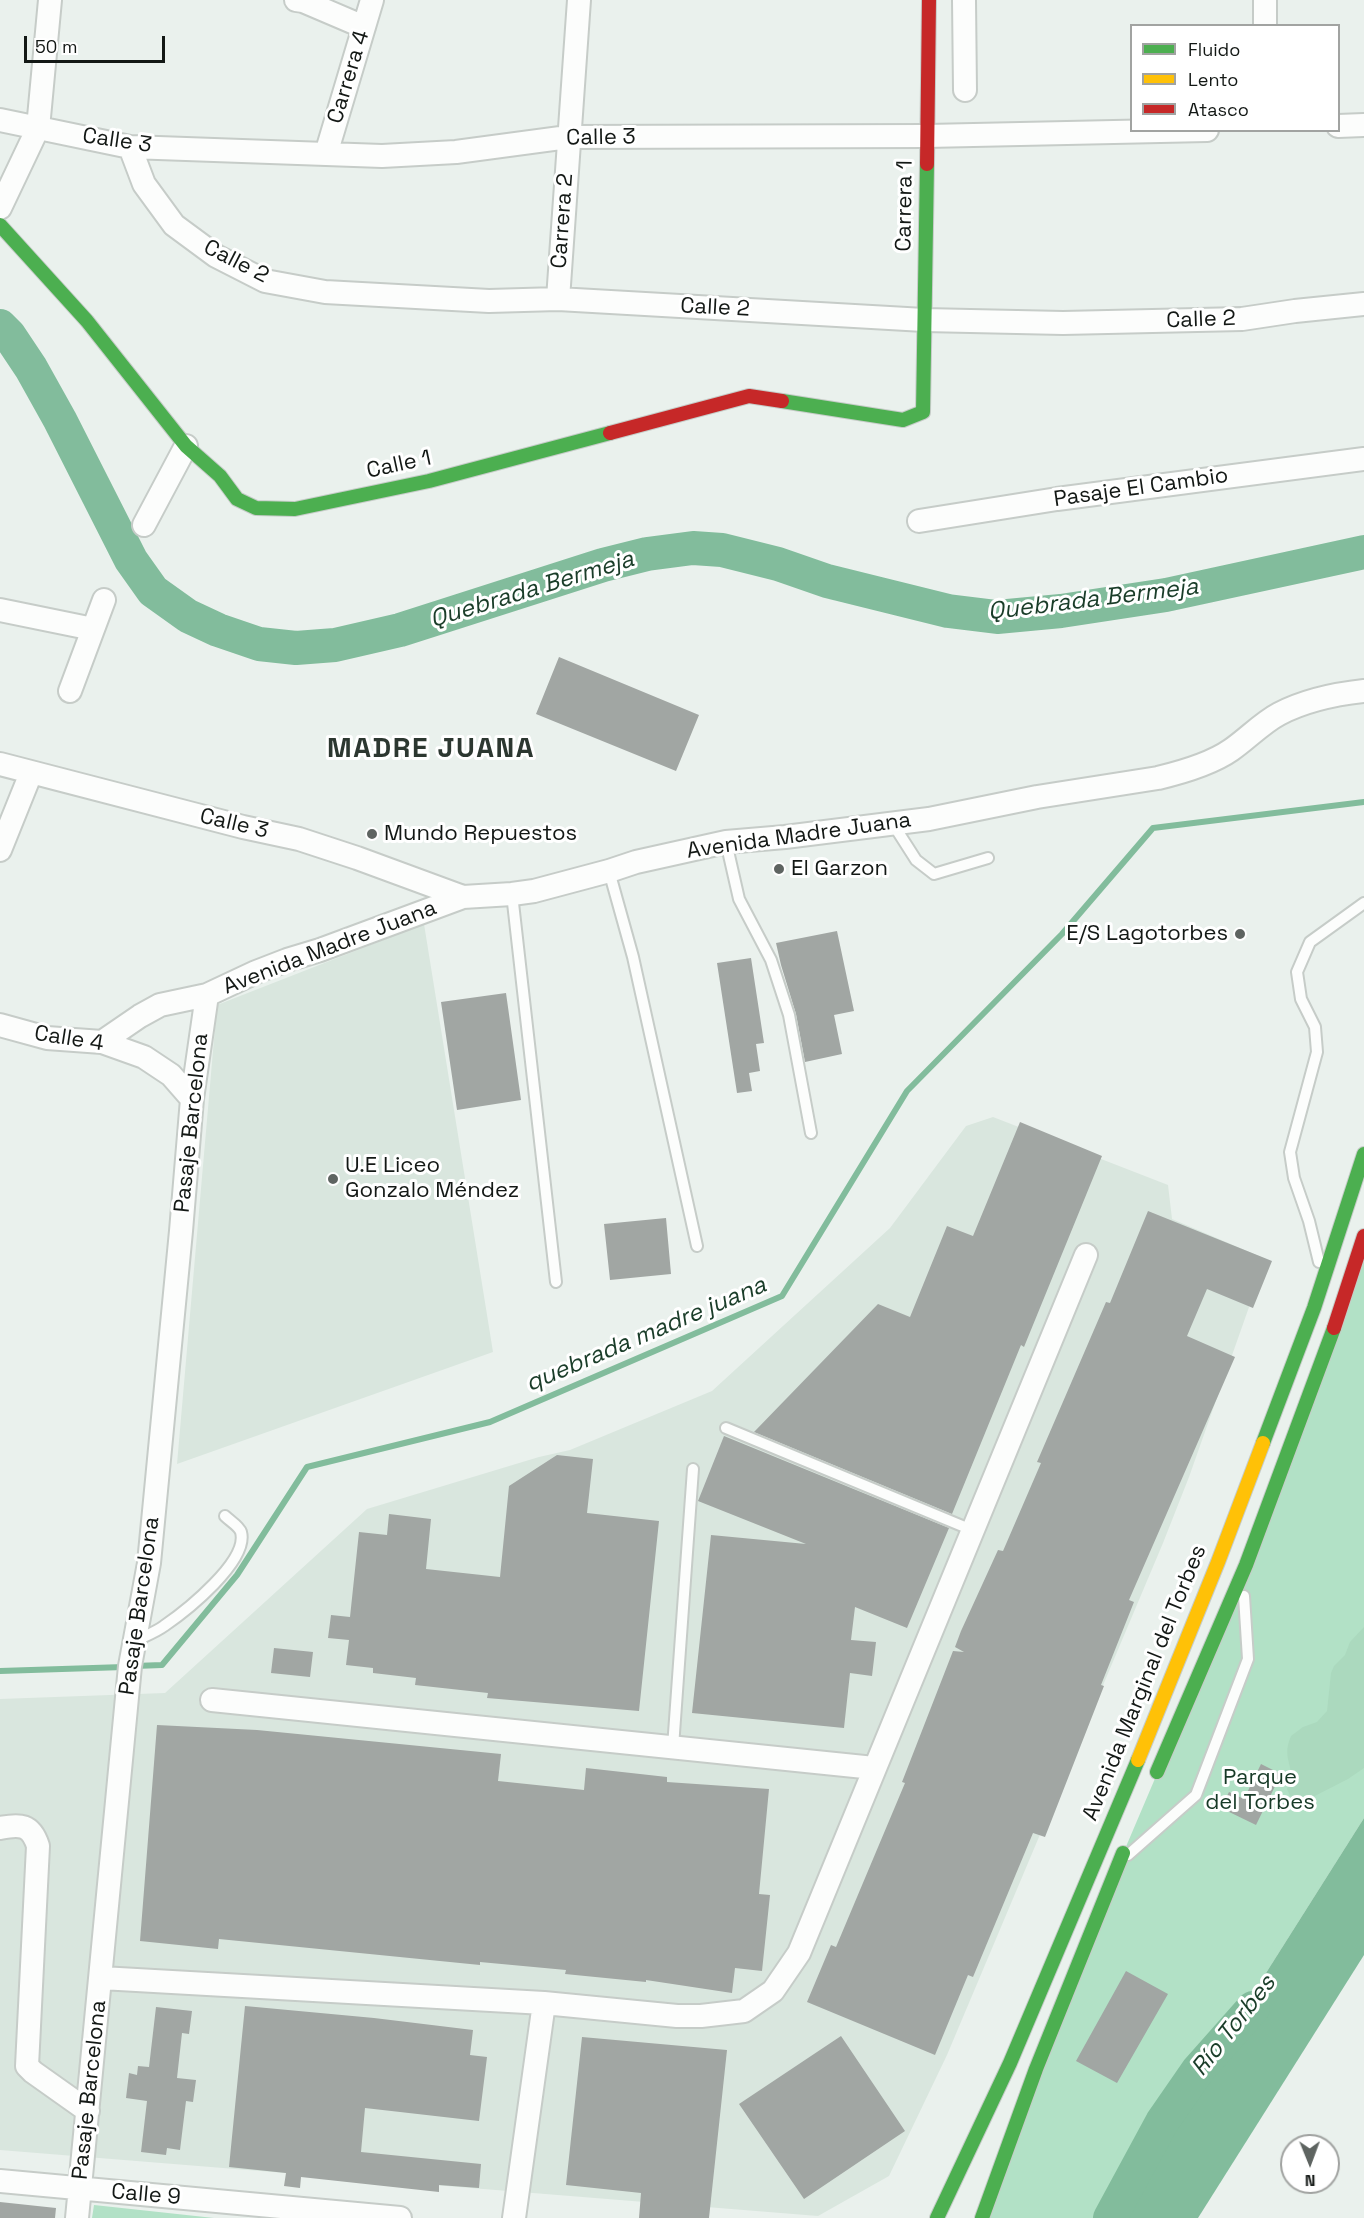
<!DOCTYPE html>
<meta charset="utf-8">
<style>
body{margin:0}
#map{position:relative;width:1364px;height:2218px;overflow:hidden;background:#eaf1ed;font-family:"Space Grotesk",sans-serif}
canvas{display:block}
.legend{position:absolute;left:1130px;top:24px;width:210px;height:108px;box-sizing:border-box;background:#fff;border:2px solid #a1a3a1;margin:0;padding:8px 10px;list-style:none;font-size:18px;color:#131815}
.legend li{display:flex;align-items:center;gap:12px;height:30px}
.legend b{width:30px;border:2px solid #a1a3a1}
.north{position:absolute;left:1280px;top:2134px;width:60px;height:60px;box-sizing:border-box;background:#fff;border:2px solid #a1a3a1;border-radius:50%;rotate:179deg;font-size:16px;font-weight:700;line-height:24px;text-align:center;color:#131815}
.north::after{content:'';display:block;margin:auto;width:21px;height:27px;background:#5e6461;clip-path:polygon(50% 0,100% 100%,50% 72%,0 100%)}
.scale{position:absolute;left:24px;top:36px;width:141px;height:27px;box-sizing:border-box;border:3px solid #131815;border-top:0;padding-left:8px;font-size:18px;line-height:21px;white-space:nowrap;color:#131815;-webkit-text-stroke:4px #fff;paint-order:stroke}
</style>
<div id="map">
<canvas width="1364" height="2218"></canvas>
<ul class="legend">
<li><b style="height:8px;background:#4caf50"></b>Fluido</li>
<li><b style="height:8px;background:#ffc107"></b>Lento</li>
<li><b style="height:8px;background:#c62828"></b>Atasco</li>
</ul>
<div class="north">N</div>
<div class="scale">50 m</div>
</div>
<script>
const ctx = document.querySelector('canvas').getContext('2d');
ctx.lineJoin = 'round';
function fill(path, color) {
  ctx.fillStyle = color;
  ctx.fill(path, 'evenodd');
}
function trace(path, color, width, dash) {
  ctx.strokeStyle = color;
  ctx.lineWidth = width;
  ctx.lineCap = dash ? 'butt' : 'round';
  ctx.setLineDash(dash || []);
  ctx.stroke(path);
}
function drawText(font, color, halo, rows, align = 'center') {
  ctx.font = font + ' "Space Grotesk",sans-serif';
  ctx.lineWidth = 6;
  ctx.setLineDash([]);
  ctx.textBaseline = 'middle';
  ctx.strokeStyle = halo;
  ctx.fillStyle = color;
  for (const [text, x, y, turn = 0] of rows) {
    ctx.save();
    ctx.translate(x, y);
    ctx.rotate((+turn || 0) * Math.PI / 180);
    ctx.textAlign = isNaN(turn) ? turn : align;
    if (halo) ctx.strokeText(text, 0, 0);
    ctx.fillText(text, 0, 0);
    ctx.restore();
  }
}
fill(new Path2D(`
 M424 924 493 1352 177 1464 217 1005Z
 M993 1117 1168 1185 1172 1219 1266 1259 1189 1477 1163 1543 947 2055 889 2176 818 2216 0 2150V1699L165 1693 367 1509 539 1457 570 1450 712 1391 890 1228 966 1126Z`), '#d9e6de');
fill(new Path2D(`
 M1364 1236V1818L1111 2218H982L1119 1863 1246 1565Z
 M94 2205 214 2218H92Z`), '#b2e1c6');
fill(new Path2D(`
 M1364 1627V1768L1348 1779 1305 1801 1299 1804 1293 1802 1287 1789C1298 1765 1280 1761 1291 1736L1303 1727 1317 1722 1327 1711 1331 1673 1334 1666 1345 1655 1350 1642Z`), '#abd9be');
fill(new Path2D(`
 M1364 1818V1955L1198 2218H1111Z`), '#82bc9c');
trace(new Path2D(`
 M135 1666 162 1665 237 1575 307 1467 490 1422 782 1296 907 1091 1062 934 1153 828 1364 802
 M0 1671 124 1667`), '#82bc9c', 6);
trace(new Path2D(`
 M0 326 9 335 31 368 60 420 131 560 153 591 188 616 218 630 259 644 296 648 335 645 400 630 603 565 647 554 693 548 722 550 778 564 827 581 948 611 997 617 1061 611 1166 595 1364 552
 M1110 2218 1162 2122 1198 2070 1253 2008`), '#82bc9c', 34);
fill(new Path2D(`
 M559 657 699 715 676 771 536 714Z
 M837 931 854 1011 834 1015 842 1054 805 1062 796 1014 781 965 776 943Z
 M751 958 764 1043 756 1044 760 1071 749 1073 752 1091 737 1093 717 963Z
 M506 993 521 1100 457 1110 441 1002Z
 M1020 1122 1102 1156 1024 1347 1021 1345 952 1514 754 1432 878 1304 910 1317 947 1226 973 1236Z
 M1148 1211 1272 1261 1253 1308 1207 1289 1187 1336 1235 1357 1129 1600 1134 1602 1101 1685 1104 1686 1045 1837 1033 1833 973 1977 968 1975 935 2055 807 2002 831 1945 836 1947 905 1783 902 1782 953 1651 964 1652 955 1647 961 1631 998 1550 1003 1551 1041 1463 1037 1462 1106 1302 1110 1303Z
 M666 1218 671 1274 610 1280 604 1224Z
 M724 1436 949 1528 907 1628 855 1607 851 1640 876 1642 872 1676 850 1673 844 1728 692 1713 711 1535 806 1544 698 1501Z
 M557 1455 593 1459 587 1513 659 1521 639 1711 487 1698 488 1693 415 1685 416 1678 373 1673V1668L346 1665 349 1640 328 1638 331 1615 350 1617 359 1532 387 1535 389 1514 431 1519 426 1569 500 1577 509 1486Z
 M274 1648 313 1652 310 1677 271 1673Z
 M157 1725 257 1730 501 1754 498 1781 584 1790 586 1768 667 1777V1782L769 1789 759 1894 770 1895 762 1971 735 1968 732 1993 646 1980V1982L565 1974 566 1970 480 1962V1965L219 1939 218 1949 140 1941Z
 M1261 1764 1281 1774 1256 1825 1221 1808 1229 1792 1244 1799Z
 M1126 1971 1168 1994 1117 2083 1076 2061Z
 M245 2006 374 2018 473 2030 470 2055 487 2057 479 2121 365 2108 361 2152 481 2164 479 2188 439 2185V2192L301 2177 300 2188 284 2186 286 2173 229 2167Z
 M156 2007 192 2011 189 2034 182 2033 177 2078 196 2080 193 2102 186 2101 180 2150 167 2148 166 2155 141 2152 147 2101 126 2098 129 2073 137 2075 138 2066 149 2067Z
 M841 2036 905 2131 804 2199 739 2104Z
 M582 2037 727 2050 709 2218H639L641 2193 566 2185Z
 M0 2202 56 2208 55 2218H0Z`), '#a1a6a3');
const lane = new Path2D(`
 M893 824 916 860 934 874 988 858
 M726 842 739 899 771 960 789 1015 811 1133
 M609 871 633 957 697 1246
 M512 894 556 1282
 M1319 1262 1309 1221 1294 1178 1290 1152 1317 1052 1315 1027 1301 999 1297 972 1310 942 1364 903
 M726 1428 972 1530
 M135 1641C145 1636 156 1632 164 1626 186 1611 249 1561 241 1532 239 1526 230 1521 225 1516
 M673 1747 693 1469
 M1128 1855 1196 1795 1248 1659 1244 1596`);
const street = new Path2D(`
 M296 0 303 1 364 27
 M964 0 965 90
 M1265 0V26
 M0 120 130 147 382 156 456 152 568 137 927 136 1207 130
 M1338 126 1364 125
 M130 147 144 184 174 225 216 256 265 281 325 292 489 301 558 299 924 320 1063 323 1242 319 1295 311 1364 304
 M326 154 372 0
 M0 208 38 128 50 0
 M558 299 579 0
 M919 521 1057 499 1364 459
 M144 525 186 446
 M0 610 93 629
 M70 691 104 600
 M0 764 243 827 299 839 357 858 463 897
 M0 850 31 773
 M0 1025 47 1038 102 1042 144 1057 171 1075 192 1099
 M102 1042 140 1016 160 1005 207 995 256 972 287 960 320 950 463 897 512 894 534 891 609 871 636 862 726 842 785 837 929 819 1037 797 1158 778C1183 772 1211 764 1231 750 1247 739 1262 723 1279 714 1304 701 1336 694 1364 691
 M212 1700 874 1768
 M0 1828C20 1824 31 1824 38 1846L27 2066 33 2072 88 2111
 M101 1978 544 2003
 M0 2181 400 2218
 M77 2218 130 1666 149 1563 181 1231 192 1099 207 995
 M514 2218 544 2003 677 2016H701L744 2011 773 1991 799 1953 1086 1255`);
const fast = new Path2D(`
 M0 225 87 321 186 446 220 476 237 499 256 508 295 509 429 481 610 433
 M782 401 903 420 923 412 927 164
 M1263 1443 1314 1308 1364 1154
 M1157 1772 1246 1565 1334 1328
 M937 2218 1010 2063 1138 1760
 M982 2218 1036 2069 1123 1853`);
const slow = new Path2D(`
 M1138 1760 1218 1562 1263 1443`);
const jam = new Path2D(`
 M927 164 929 0
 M610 433 749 396 782 401
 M1334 1328 1364 1236`);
trace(lane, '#c6ccc8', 14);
trace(street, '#c6ccc8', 26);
trace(fast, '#c6ccc8', 16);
trace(slow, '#c6ccc8', 16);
trace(jam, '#c6ccc8', 16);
trace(lane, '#fcfdfc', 10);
trace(street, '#fcfdfc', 22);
trace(fast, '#4caf50', 14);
trace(slow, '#ffc107', 14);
trace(jam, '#c62828', 14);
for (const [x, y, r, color] of [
 [372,834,6,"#5e6461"],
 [779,869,6,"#5e6461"],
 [1240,934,6,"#5e6461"],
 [333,1179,6,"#5e6461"]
]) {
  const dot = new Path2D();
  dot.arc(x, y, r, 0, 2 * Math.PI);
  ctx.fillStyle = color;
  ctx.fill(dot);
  trace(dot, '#fff', 2);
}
drawText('22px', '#131815', '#fff', [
 ["Carrera 4",349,77,-73],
 ["Calle 3",601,138,-1],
 ["Calle 3",117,141,8],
 ["Carrera 1",905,206,-89],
 ["Carrera 2",563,221,-86],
 ["Calle 2",236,262,27],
 ["Calle 2",715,308,3],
 ["Calle 2",1201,320,-2],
 ["Calle 1",399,465,-12],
 ["Pasaje El Cambio",1141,488,-8],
 ["Calle 3",234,824,13],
 ["Avenida Madre Juana",799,836,-8],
 ["Avenida Madre Juana",330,948,-21],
 ["Calle 4",69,1039,9],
 ["Pasaje Barcelona",192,1123,-84],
 ["Pasaje Barcelona",140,1606,-82],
 ["Avenida Marginal del Torbes",1145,1683,-68],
 ["Pasaje Barcelona",90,2090,-84],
 ["Calle 9",146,2195,5]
]);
drawText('22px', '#131815', '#fff', [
 ["Mundo Repuestos",384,834],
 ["El Garzon",791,869],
 ["E/S Lagotorbes",1228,934,"right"],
 ["U.E Liceo",345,1166],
 ["Gonzalo Méndez",345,1191]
], 'left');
drawText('22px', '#173a27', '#fff', [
 ["Parque",1260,1778],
 ["del Torbes",1260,1803]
]);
drawText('italic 24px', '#1a3d29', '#fff', [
 ["Quebrada Bermeja",532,590,-17],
 ["Quebrada Bermeja",1093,600,-7],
 ["quebrada madre juana",646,1335,-23],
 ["Río Torbes",1234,2026,-52]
]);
ctx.letterSpacing = '1.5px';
drawText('bold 28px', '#2c3730', '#fff', [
 ["MADRE JUANA",431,749]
]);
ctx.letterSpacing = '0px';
</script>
